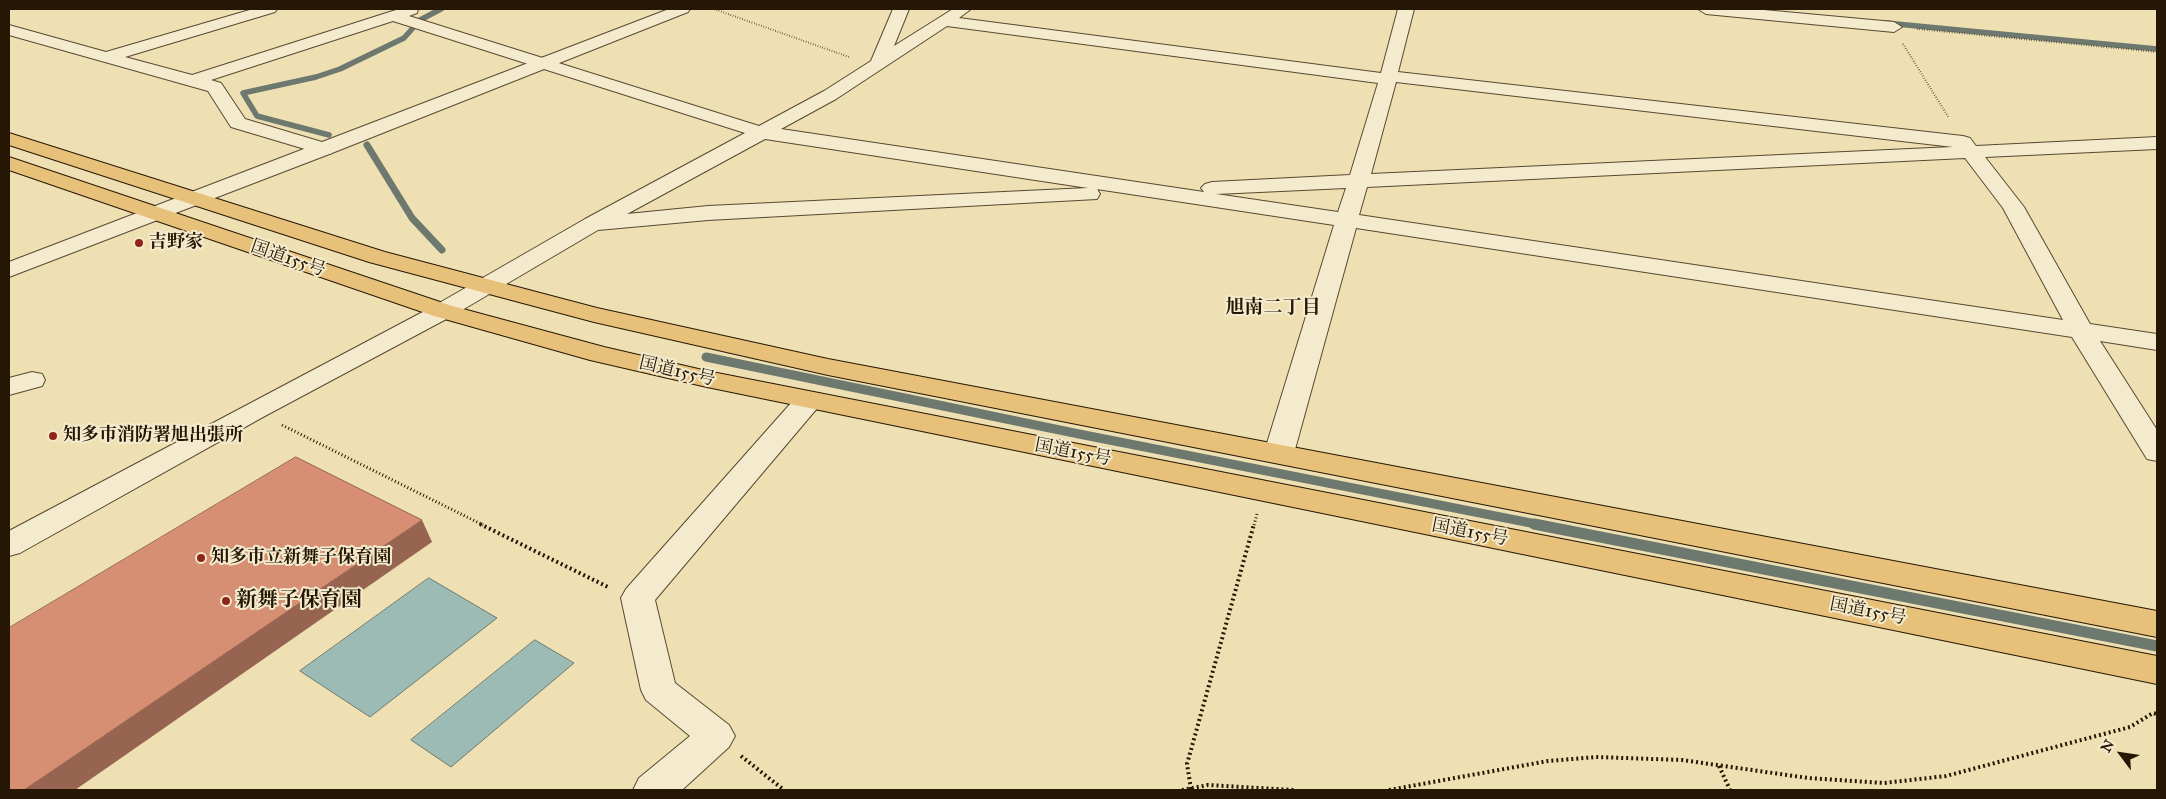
<!DOCTYPE html>
<meta charset="utf-8">
<style>
body{margin:0}
#map{position:relative;width:2166px;height:799px;overflow:hidden;background:#eee0b3;font-family:"IM FELL Great Primer",serif}
canvas{display:block}
.frame{position:absolute;inset:0;border:10px solid #261704;pointer-events:none}
.north{position:absolute;left:2096px;top:729px;width:50px;height:50px;-webkit-text-stroke:4px #f4ebce;paint-order:stroke;rotate:301deg;font-size:14px;font-weight:700;line-height:20px;text-align:center;color:#261704}
.north::after{content:'';display:block;margin:auto;width:18px;height:22px;background:#261704;clip-path:polygon(50% 0,100% 100%,50% 72%,0 100%)}
</style>
<div id="map">
<canvas width="2166" height="799"></canvas>
<div class="frame"></div>
<div class="north">N</div>
</div>
<script>
const ctx = document.querySelector('canvas').getContext('2d');
ctx.lineJoin = 'round';
function fill(path, color) {
  ctx.fillStyle = color;
  ctx.fill(path, 'evenodd');
}
function trace(path, color, width, dash) {
  ctx.strokeStyle = color;
  ctx.lineWidth = width;
  ctx.lineCap = dash ? 'butt' : 'round';
  ctx.setLineDash(dash || []);
  ctx.stroke(path);
}
function drawText(font, color, halo, rows, align = 'center') {
  ctx.font = font + ' "IM FELL Great Primer","Noto Serif JP",serif';
  ctx.lineWidth = 4;
  ctx.setLineDash([]);
  ctx.textBaseline = 'middle';
  ctx.strokeStyle = halo;
  ctx.fillStyle = color;
  for (const [text, x, y, turn = 0] of rows) {
    ctx.save();
    ctx.translate(x, y);
    ctx.rotate((+turn || 0) * Math.PI / 180);
    ctx.textAlign = isNaN(turn) ? turn : align;
    if (halo) ctx.strokeText(text, 0, 0);
    ctx.fillText(text, 0, 0);
    ctx.restore();
  }
}
const water = new Path2D(`
 M429 578 497 618 370 717 300 671Z
 M535 640 574 663 451 767 411 740Z`);
fill(water, '#9cbbb5');
trace(water, '#6d796e', 1);
trace(new Path2D(`
 M1886 23 2157 49
 M329 135 257 116 243 93 316 77 340 69 404 38 420 20 441 9`), '#6d796e', 5.5);
trace(new Path2D(`
 M367 145 412 218 442 250`), '#6d796e', 7);
trace(new Path2D(`
 M706 357 1079 434 1541 525`), '#6d796e', 9);
trace(new Path2D(`
 M1534 524 2157 646`), '#6d796e', 11);
const minor = new Path2D(`
 M253 9H277L275 12 125 57 192 75 399 9H418L417 13 409 16 759 126 824 91 871 61 893 9H909L894 46 953 9H971L959 18 1381 73 1398 9H1414L1398 72 1963 136 1970 138 1976 146 2157 137V149L1985 157 2024 207 2090 324 2157 334V350L2100 341 2157 430V461L2147 459 2072 337 1356 228 1294 453 1289 460 1279 462 1269 460 1264 453 1334 225 1090 188 1097 189 1100 194 1097 199 708 220 598 230 452 316 263 417 20 553 9 556V531L434 306 585 219 745 133 393 21 211 80 221 83 245 119 332 145 335 149 332 153 325 155 231 127 208 91 9 35V25L106 52ZM947 26 1378 83 1350 175 1212 182 1205 184 1201 188 1204 192 781 129 836 99ZM1396 82 1953 147 1371 174ZM765 139 1088 188 708 206 627 214ZM1965 158 2003 208 2063 320 1359 215 1367 187ZM1346 188 1338 212 1216 194Z
 M1698 9H1753L1894 22 1902 27 1894 32 1706 14Z
 M32 372 42 374 45 380 42 386 9 395V378Z
 M809 392 819 394 823 400 819 406 655 600 675 683 729 725 735 736 729 747 682 790H633L639 778 690 736 646 700 641 690 621 598 626 589 799 394Z`);
const tertiary = new Path2D(`
 M669 9H690L688 12 332 153 9 277V262Z`);
const trunk = new Path2D(`
 M9 133 385 252 597 308 828 359 2157 611V637L828 375 594 322 369 262 9 145Z
 M9 157 452 306 604 347 707 371 2157 656V684L707 387 590 360 434 316 9 170Z`);
trace(minor, '#584930', 2);
trace(tertiary, '#584930', 2);
trace(trunk, '#261704', 2);
trace(new Path2D(`
 M714 9 849 57
 M1917 29 2157 52
 M1903 44 1949 118`), '#261704', 2, [0.5, 2]);
trace(new Path2D(`
 M282 425 483 525
 M1254 525 1257 514`), '#261704', 3, [1, 2.5]);
trace(new Path2D(`
 M480 524 610 588
 M741 756 784 790
 M1719 766 1730 790
 M1191 789 1187 764 1254 524
 M1182 790 1208 785 1294 790
 M1389 790 1548 761 1596 757 1682 760 1808 778 1884 783 1946 776 2130 727 2153 713 2157 714`), '#261704', 4, [2, 3]);
fill(minor, '#f4ebce');
fill(tertiary, '#f4ebce');
fill(trunk, '#e7c07a');
fill(new Path2D(`
 M422 520 432 542 75 790H24Z`), '#966450');
const building = new Path2D(`
 M296 457 422 520 24 790H9V628Z`);
fill(building, '#d68f72');
trace(building, '#966450', 1);
for (const [x, y, r, color] of [
 [139,243,5,"#8f2418"],
 [53,436,5,"#8f2418"],
 [201,558,5,"#8f2418"],
 [226,601,5,"#8f2418"]
]) {
  const dot = new Path2D();
  dot.arc(x, y, r, 0, 2 * Math.PI);
  ctx.fillStyle = color;
  ctx.fill(dot);
  trace(dot, '#f4ebce', 2);
}
drawText('bold 18px', '#261704', '#f4ebce', [
 ["吉野家",149,243],
 ["知多市消防署旭出張所",63,436],
 ["知多市立新舞子保育園",211,558]
], 'left');
drawText('18px', '#261704', '#f4ebce', [
 ["国道155号",288,259,19],
 ["国道155号",677,372,13],
 ["国道155号",1073,453,11],
 ["国道155号",1470,533,11],
 ["国道155号",1868,612,11]
]);
drawText('bold 19px', '#261704', '#f4ebce', [
 ["旭南二丁目",1273,308]
]);
drawText('bold 21px', '#261704', '#f4ebce', [
 ["新舞子保育園",236,601]
], 'left');
</script>
